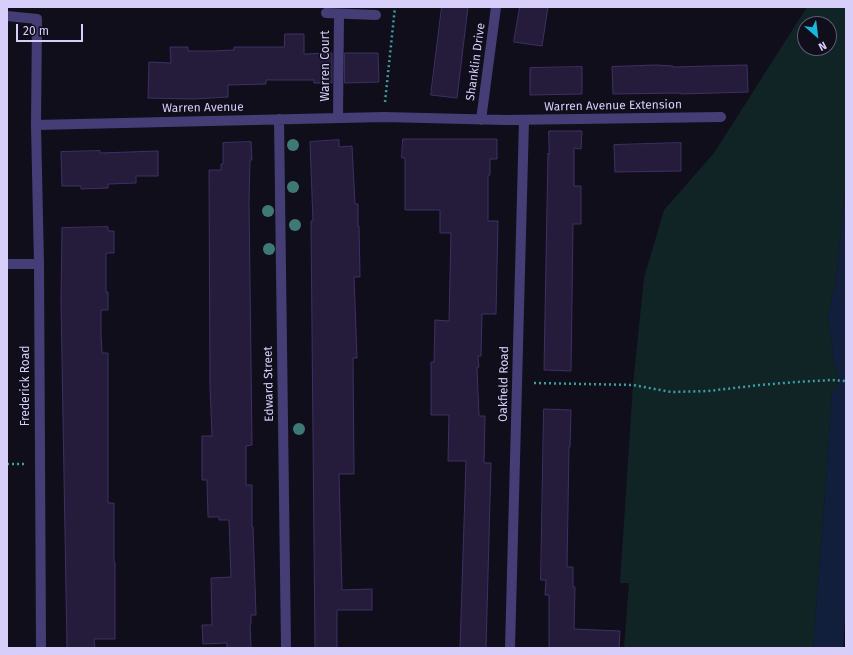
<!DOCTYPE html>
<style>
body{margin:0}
#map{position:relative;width:853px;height:655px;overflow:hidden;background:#110e1c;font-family:"Fira Sans",sans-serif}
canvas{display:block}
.frame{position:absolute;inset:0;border:8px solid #d7cef9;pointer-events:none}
.north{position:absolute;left:797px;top:16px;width:40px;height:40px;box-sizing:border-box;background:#110e1c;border:1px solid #605b74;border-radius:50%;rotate:152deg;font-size:11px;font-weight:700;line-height:16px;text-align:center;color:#d7cef9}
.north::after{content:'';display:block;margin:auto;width:14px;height:18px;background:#19b7da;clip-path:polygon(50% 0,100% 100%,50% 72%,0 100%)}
.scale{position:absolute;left:16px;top:24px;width:67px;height:18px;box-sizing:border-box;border:2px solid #d7cef9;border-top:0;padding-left:5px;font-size:12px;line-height:14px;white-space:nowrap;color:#d7cef9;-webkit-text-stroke:3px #110e1c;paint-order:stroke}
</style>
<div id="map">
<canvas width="853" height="655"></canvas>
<div class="frame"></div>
<div class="north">N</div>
<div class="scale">20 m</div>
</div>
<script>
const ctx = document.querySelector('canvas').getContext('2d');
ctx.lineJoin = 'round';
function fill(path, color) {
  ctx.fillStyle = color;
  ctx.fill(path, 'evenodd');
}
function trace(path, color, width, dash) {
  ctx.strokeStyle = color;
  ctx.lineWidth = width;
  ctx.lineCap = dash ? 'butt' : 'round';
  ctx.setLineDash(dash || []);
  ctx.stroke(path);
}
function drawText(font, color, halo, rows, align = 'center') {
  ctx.font = font + ' "Fira Sans",sans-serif';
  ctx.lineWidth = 3;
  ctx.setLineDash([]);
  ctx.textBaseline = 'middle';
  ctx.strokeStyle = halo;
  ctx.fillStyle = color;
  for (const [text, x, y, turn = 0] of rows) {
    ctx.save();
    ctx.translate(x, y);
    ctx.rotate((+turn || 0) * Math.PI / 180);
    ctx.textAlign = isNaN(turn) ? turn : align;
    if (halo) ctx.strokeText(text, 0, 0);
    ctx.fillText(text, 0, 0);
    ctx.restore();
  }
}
fill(new Path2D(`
 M807 7H846V178L836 283 828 315 834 363 838 374 837 388 832 394 827 467 813 648H624L629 583H620L633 385 644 278 664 210 714 153ZM805 24H829V48H805Z`), '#112425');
fill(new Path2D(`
 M846 177V602L843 648H813L827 467 832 393 837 388 838 374 834 363 828 315 836 283Z`), '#121f3c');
const building = new Path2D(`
 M442 7H468L457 98 431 95Z
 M520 7H548L542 46 514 42Z
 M285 34H304V54L332 53V83H314V80H266V84L228 85V97L193 99 148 98 149 62 171 63 170 47H188V51H213L234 50V47H284Z
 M345 53H378L379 82 345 83Z
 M656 65 673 66V67L747 65 748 92 681 94V93L613 94 612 67Z
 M582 67V94L530 95V68Z
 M549 131H582L581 149 574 148V186H581V224H573L571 371 544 370 548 153 549 154Z
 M403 139H497V159H490V175H488V221H498L496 314H482L481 356H478L479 367H477L479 416H485L484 463H491L486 648H460L466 461H448L449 415H431V362H434L435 320 449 321 451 233H440V210H405V158H402Z
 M339 140V147L352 146 355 204H358V226H359L360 277H354L357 358H353L354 474H339L342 590 372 589V610H337V648H315L311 221H313L310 142Z
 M251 142 252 160H250L249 201 252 445 246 446V485H252V527H253L256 615H251V624H250L251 648H227V643L203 644 202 625H212L211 578 231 577 229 520H219V517H208L207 480H202V436H212L210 386 209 170H221V164H223V143Z
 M681 143V171L615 172 614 145Z
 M100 151V153L158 151V176H136V183L108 184V188L81 189V186H62L61 152Z
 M108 227V231H114V253H106V292H108V310H101V334L102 353H108V503H114V562H115V639H94L95 648H67L61 301 62 228Z
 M544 409 571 410 570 447H569L567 567H573V587H575L574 629 620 631 619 648H549V595H545L546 580H541Z`);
fill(building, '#251c3b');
trace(building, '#3f3064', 1);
trace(new Path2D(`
 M385 102 395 7
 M534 383 633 385 671 392 708 391 760 385 796 382 832 380 846 381
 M7 464H24`), '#3a9fa1', 2.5, [2, 3]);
trace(new Path2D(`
 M326 13 376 15
 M7 16 37 19 36 125 39 264 41 648
 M338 118 339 14
 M279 119 286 648
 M481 120 496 7
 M36 125 384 117 506 120 721 117
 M7 264H39
 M510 648 524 120`), '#453e76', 10);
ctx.fillStyle = '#3e7975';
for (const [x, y] of [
 [293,145],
 [293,187],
 [268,211],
 [295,225],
 [269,249],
 [299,429]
]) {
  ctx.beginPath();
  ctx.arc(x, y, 6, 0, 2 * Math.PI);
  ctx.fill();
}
drawText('12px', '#d7cef9', '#110e1c', [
 ["Shanklin Drive",476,62,-82],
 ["Warren Court",326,66,-90],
 ["Warren Avenue Extension",613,106,-1],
 ["Warren Avenue",203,108,-1],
 ["Edward Street",269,384,-91],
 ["Oakfield Road",504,384,-89],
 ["Frederick Road",26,386,-90]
]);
</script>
